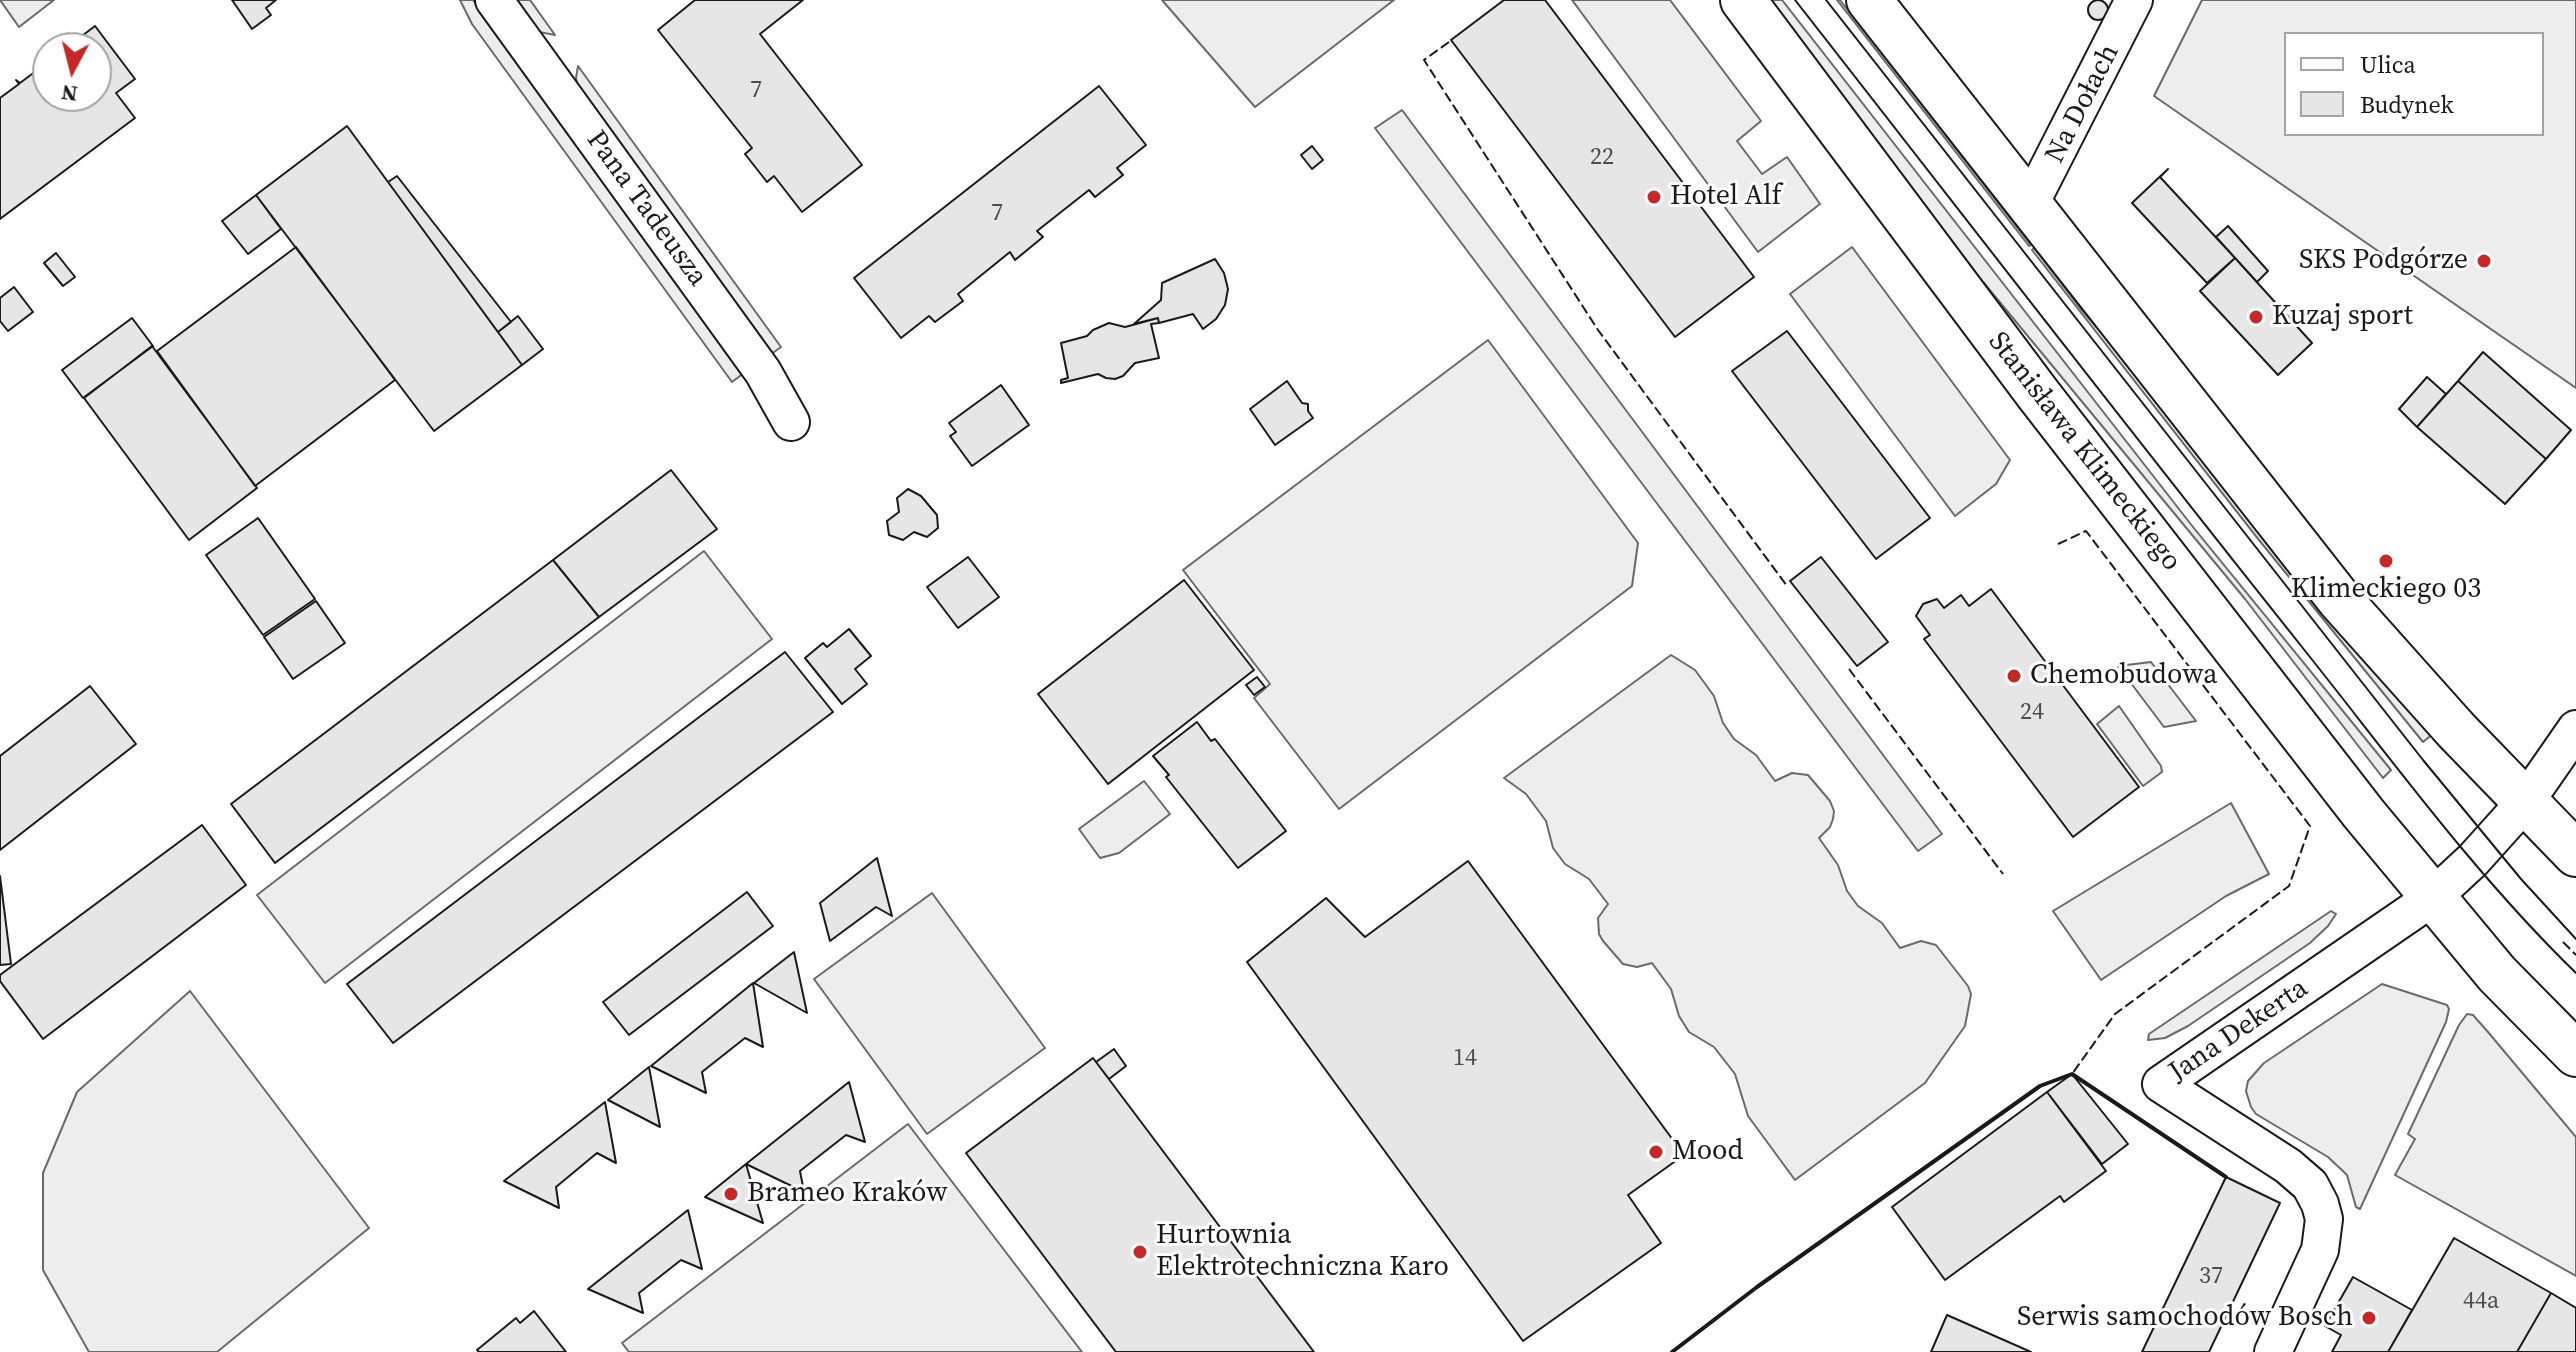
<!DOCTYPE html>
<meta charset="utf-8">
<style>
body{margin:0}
#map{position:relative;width:2576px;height:1352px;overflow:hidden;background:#fff;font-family:"Source Serif 4",serif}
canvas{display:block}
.legend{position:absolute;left:2284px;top:32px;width:260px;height:104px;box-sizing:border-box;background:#fff;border:2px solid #a3a3a3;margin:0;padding:10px 14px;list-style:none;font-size:24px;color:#1a1a1a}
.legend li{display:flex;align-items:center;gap:16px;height:40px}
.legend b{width:40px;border:2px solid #a3a3a3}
.north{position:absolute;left:32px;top:32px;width:80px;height:80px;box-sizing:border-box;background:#fff;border:2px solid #a3a3a3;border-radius:50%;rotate:187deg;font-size:22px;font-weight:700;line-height:32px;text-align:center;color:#1a1a1a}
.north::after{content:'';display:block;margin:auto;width:28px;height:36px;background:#c62828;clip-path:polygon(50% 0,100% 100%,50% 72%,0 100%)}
</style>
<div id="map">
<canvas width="2576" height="1352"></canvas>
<ul class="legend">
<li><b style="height:10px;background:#fff"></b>Ulica</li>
<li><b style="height:22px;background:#e6e6e6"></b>Budynek</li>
</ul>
<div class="north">N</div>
</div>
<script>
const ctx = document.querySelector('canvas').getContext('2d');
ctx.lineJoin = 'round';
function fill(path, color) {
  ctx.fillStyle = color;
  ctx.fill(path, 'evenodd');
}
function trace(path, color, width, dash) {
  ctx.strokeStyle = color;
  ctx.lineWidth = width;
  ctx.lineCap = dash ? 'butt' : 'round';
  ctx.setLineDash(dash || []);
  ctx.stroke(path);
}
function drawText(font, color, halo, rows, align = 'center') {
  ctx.font = font + ' "Source Serif 4",serif';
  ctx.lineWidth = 6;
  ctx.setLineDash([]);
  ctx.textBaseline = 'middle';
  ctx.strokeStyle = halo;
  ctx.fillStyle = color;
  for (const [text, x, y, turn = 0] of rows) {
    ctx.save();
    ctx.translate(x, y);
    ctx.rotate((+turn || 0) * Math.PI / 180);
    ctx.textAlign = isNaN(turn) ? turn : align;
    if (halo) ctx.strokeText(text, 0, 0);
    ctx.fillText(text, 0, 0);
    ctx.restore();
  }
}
const built = new Path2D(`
 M0 0H54L19 27Z
 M460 0H473L744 373 732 382 472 24Z
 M511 0H530L555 35 539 32Z
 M1162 0H1394L1255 107Z
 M1572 0H1670L1761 121 1737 141 1762 174 1787 157 1820 204 1758 252Z
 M1771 0H1782L2193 527 2391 770 2383 778 2245 599 1979 277Z
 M1837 0H1840L2031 245 2029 246Z
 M2202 0H2576V388L2154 96ZM2286 34H2542V134H2286Z
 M578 66 781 347 770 355 578 88 576 78Z
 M1402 110 1942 834 1918 851 1375 128Z
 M1852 247 2010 460 1996 484 1955 516 1790 294Z
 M2034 248 2081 309 2268 529 2434 733 2423 742 2259 540 2032 250Z
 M1488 340 1638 543 1632 586 1339 809 1254 698 1270 684 1183 570Z
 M704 551 772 639 325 983 257 895Z
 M1671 655 1695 670 1714 696 1723 723 1734 739 1756 755 1775 781 1792 773 1808 775 1830 801 1834 811 1833 819 1830 827 1819 838 1838 865 1847 891 1858 906 1882 923 1900 948 1921 941 1936 945 1968 986 1971 994 1965 1026 1925 1083 1795 1180 1748 1116 1735 1074 1714 1047 1689 1032 1679 1016 1671 989 1652 963 1637 967 1623 964 1603 941 1599 934 1598 918 1608 904 1589 879 1565 864 1553 848 1546 821 1526 794 1504 778Z
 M2151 662 2196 721 2164 727 2118 666Z
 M2119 706 2161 766 2162 772 2143 786 2097 724Z
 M1144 781 1170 814 1119 853 1100 858 1079 829Z
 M2231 803 2269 874 2226 896 2101 980 2053 911Z
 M932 893 1045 1048 927 1134 814 979Z
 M2331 911 2336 914 2328 926 2310 943 2188 1026 2165 1038 2148 1040 2149 1034Z
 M2382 984 2447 1005 2449 1009 2446 1022 2360 1209 2356 1207 2347 1175 2328 1157 2256 1114 2251 1107 2246 1091 2248 1081 2264 1063Z
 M190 991 369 1228 217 1352H89L43 1270V1173L77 1092Z
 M2467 1014 2473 1015 2488 1032 2576 1137V1276L2395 1175 2415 1139 2408 1134 2459 1025Z
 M908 1124 1082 1352H629L622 1343Z`);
fill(built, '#ededed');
trace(built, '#6a6a6a', 2);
const building = new Path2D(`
 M232 0H276L266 8 271 15 252 29Z
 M695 0H803L760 34 862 165 802 212 774 176 767 182 745 154 752 148 658 30Z
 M1504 0H1545L1754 277 1675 337 1451 40Z
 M2088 10a10 10 0 1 1 20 0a10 10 0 1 1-20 0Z
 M95 26 135 79 116 93 135 118 0 219V98L19 84 16 80 20 83 48 62V96H96V48H66Z
 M1099 86 1146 145 1117 168 1123 175 1095 197 1089 190 1037 231 1043 237 1015 260 1010 252 958 294 963 301 935 322 929 316 901 338 854 278Z
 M347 126 522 365 434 431 256 195Z
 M1312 146 1323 160 1312 169 1301 155Z
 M2168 169 2160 177 2235 258 2207 283 2132 203Z
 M397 176 511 322 498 332 388 182Z
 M256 195 281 229 248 254 222 221Z
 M2228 226 2268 271 2257 282 2216 237Z
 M296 247 395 380 255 486 157 351Z
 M56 253 75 277 63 286 44 263Z
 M2235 258 2312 343 2278 375 2200 291Z
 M1215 259 1224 273 1228 289 1225 305 1216 319 1203 329 1193 314 1159 323 1158 318 1134 324 1161 300 1162 283Z
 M14 287 33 312 8 331 0 321V298Z
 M518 316 543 349 522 365 498 332Z
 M132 318 153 346 83 398 62 370Z
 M1158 318 1159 323 1151 324 1159 358 1135 363 1123 376 1115 379 1106 378 1098 374 1061 383V380L1068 378 1061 343 1087 336 1093 330 1109 323 1125 327Z
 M1787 331 1930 518 1876 559 1732 371Z
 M152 346 257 488 189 540 84 398Z
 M2483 352 2571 430 2546 459 2458 381Z
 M2427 377 2446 394 2417 427 2399 409Z
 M1287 381 1302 403 1308 404V411L1313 418 1275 445 1250 409Z
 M2458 381 2546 459 2505 504 2417 427Z
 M1001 385 1029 425 972 466 950 436 956 432 949 423Z
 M671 470 717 529 599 617 553 560Z
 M908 489 921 496 937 515 938 528 927 537 914 532 903 540 889 535 887 521 899 512 897 498Z
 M258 518 315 599 263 635 206 555Z
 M968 557 999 597 958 628 927 587Z
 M1821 557 1888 642 1857 666 1790 581Z
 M553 560 599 617 275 863 231 804Z
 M1184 580 1254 670 1108 784 1038 694Z
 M1991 589 2139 787 2073 837 1924 639 1930 635 1916 616 1923 604 1937 599 1944 608 1961 595 1969 606Z
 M316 601 345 643 293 679 264 637Z
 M849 629 871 656 855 669 867 684 842 704 805 658 823 643 827 647Z
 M785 652 833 712 393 1043 347 984Z
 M1257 677 1265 687 1254 695 1246 685Z
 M90 686 136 744 0 850V756Z
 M1197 722 1211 741 1215 739 1286 831 1238 868 1166 777 1169 775 1153 756Z
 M202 825 246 885 43 1039 0 981V975Z
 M877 858 892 916 876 907 830 941 820 903Z
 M1468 861 1684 1155 1628 1195 1661 1243 1523 1341 1247 962 1326 898 1365 937Z
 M0 876 11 964 0 965Z
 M747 892 773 926 629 1035 603 1002Z
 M794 952 807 1013 754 983Z
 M753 983 763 1047 745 1038 702 1072 706 1093 651 1066Z
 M1114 1049 1126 1066 1109 1079 1096 1062Z
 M1093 1058 1096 1062 1314 1352H1116L966 1153Z
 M649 1067 660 1127 608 1100Z
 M2072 1074 2128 1144 2102 1164 2047 1092Z
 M849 1082 865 1142 846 1135 800 1171 804 1192 746 1164Z
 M2047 1092 2106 1171 2064 1202 2060 1196 1945 1280 1892 1207Z
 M605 1102 616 1163 597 1153 556 1187 559 1208 504 1181Z
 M746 1164 763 1223 705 1197Z
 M2226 1177 2280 1203 2209 1352H2142Z
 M688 1210 702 1269 681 1260 639 1293 643 1313 588 1289Z
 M2454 1238 2551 1293 2517 1352H2388Z
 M2353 1277 2412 1310 2388 1352H2332L2341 1335 2325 1326Z
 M2551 1293 2576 1308V1352H2517Z
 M534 1311 566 1352H479L477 1350 516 1318 520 1323Z
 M1947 1315 2031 1352H1931Z`);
fill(building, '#e6e6e6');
trace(building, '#1a1a1a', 2);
const minor = new Path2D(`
 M494 0 763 372 791 422
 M2029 206 2134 0
 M2273 1352 2320 1250 2324 1219 2320 1204 2310 1185 2288 1166 2161 1084 2432 898 2473 860 2526 801 2576 729`);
const primary = new Path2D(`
 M1743 0 2038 394 2364 814 2497 974 2576 1054
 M1869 0 2339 599 2456 730 2576 854`);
trace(minor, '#1a1a1a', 40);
trace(primary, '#1a1a1a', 48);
trace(minor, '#fff', 36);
trace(primary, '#fff', 44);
trace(new Path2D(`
 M1795 0C1964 216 2131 433 2302 647 2390 757 2474 874 2576 973
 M1826 0 2423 760 2521 879 2576 939`), '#1a1a1a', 2);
trace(new Path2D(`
 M1449 42 1424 60 1598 330 1787 586
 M2058 544 2086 531 2310 826 2289 886 2115 1014 2072 1074
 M1849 669 2003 874
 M2563 942 2576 955`), '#1a1a1a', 2, [10, 4]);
trace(new Path2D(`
 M1672 1352 1757 1287 2040 1086 2072 1074 2226 1177`), '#1a1a1a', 4);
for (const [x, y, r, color] of [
 [1654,197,8,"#c62828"],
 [2484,261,8,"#c62828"],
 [2256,317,8,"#c62828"],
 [2386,561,8,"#c62828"],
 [2014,676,8,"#c62828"],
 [1656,1152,8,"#c62828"],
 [731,1194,8,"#c62828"],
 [1140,1252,8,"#c62828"],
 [2369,1318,8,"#c62828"]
]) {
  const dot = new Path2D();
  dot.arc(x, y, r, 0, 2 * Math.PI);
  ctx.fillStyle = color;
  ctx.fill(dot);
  trace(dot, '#fff', 3);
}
drawText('24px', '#4d4d4d', null, [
 ["7",756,91],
 ["22",1602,158],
 ["7",997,214],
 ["24",2032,713],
 ["14",1465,1059],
 ["37",2211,1277],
 ["44a",2481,1302]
]);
drawText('28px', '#1a1a1a', '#fff', [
 ["Na Dołach",2083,104,-63],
 ["Pana Tadeusza",646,209,54],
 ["Stanisława Klimeckiego",2084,452,52],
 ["Jana Dekerta",2239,1031,-34]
]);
drawText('28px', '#1a1a1a', '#fff', [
 ["Hotel Alf",1670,197],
 ["SKS Podgórze",2468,261,"right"],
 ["Kuzaj sport",2272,317],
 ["Klimeckiego 03",2386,590,"center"],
 ["Chemobudowa",2030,676],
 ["Mood",1672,1152],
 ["Brameo Kraków",747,1194],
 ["Hurtownia",1156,1236],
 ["Elektrotechniczna Karo",1156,1268],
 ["Serwis samochodów Bosch",2353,1318,"right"]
], 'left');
</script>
